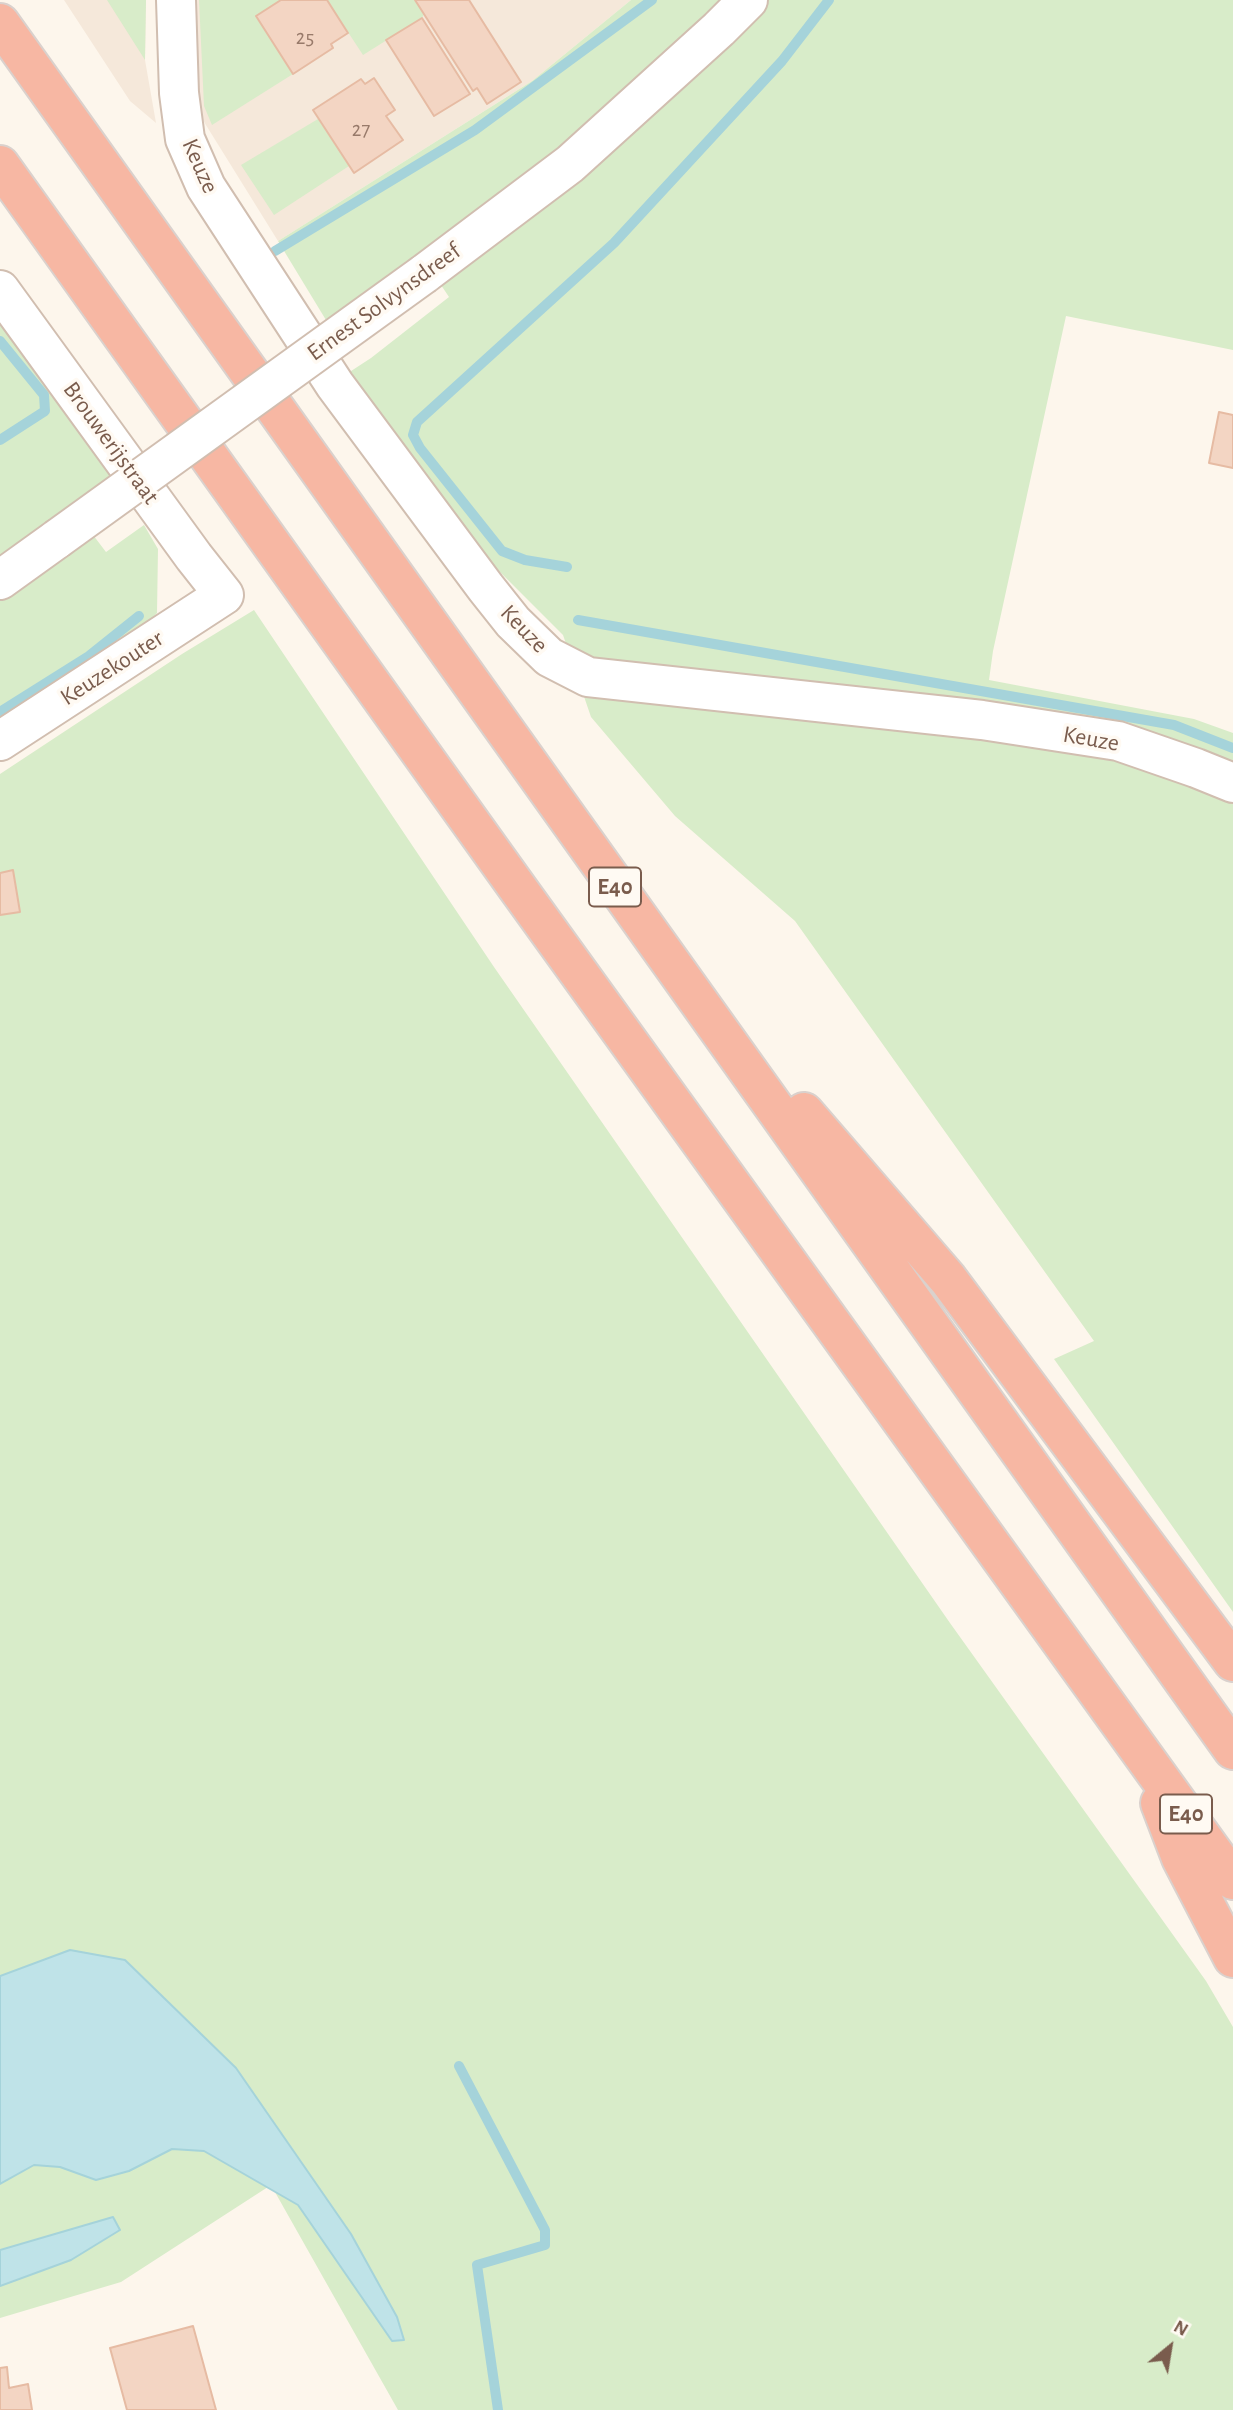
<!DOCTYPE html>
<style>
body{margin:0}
#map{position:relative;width:1233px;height:2410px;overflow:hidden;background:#fdf6ec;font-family:"Alegreya Sans",sans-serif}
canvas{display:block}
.north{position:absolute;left:1135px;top:2312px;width:70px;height:70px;-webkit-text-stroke:5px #fffaf3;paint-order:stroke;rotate:30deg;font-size:19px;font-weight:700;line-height:28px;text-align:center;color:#7a5c4d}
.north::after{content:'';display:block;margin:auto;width:24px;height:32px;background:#7a5c4d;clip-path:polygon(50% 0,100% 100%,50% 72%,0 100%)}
</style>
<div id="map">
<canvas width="1233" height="2410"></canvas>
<div class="north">N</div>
</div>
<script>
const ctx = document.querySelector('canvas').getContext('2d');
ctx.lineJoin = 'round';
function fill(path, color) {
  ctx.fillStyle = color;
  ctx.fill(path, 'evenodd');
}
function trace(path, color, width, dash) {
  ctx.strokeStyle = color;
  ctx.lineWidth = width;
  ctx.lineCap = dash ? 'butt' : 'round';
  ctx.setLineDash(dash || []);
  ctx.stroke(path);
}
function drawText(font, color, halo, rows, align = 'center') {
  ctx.font = font + ' "Alegreya Sans",sans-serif';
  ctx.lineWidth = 7;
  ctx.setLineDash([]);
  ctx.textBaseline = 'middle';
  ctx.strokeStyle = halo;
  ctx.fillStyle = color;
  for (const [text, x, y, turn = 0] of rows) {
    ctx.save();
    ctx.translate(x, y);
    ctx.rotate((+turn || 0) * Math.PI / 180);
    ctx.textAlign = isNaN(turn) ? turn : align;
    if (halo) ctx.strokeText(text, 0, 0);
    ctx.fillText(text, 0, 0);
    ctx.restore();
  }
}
fill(new Path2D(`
 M64 0H146L145 60 156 123 130 101Z
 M192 0H631L532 81 278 241 196 109Z`), '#f5e8da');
fill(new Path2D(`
 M107 0H146L145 60Z
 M199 0H281L256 16 293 74 212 125 204 106Z
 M327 0H415L424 14 422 18 363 55Z
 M631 0H1233V350L1066 316 993 651 989 680 1194 719 1233 733V1612L1054 1359 1094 1341 795 921 675 816 591 717 563 635 466 538 348 373 371 358 449 297 421 255 329 325 278 241 532 81Z
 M318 119 349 166 274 215 241 165Z
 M0 319 113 473 74 510 106 552 144 525 158 549 157 613 140 632 0 722Z
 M254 610 494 967 950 1623 1206 1981 1233 2027V2410H398L271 2185 121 2282 0 2318V774L182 654Z`), '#d8ecc9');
const water = new Path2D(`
 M70 1950 125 1960 236 2068 351 2234 397 2317 404 2340 392 2341 298 2205 204 2151 172 2149 129 2171 96 2180 60 2167 34 2165 0 2184V1976Z
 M113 2217 120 2230 71 2260 0 2286V2250Z`);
fill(water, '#bfe3e8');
trace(water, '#a5d3da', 2);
trace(new Path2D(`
 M275 251 475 130 652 0
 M0 341 44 395 45 411 0 440
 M567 567 525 560 502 551 420 448 413 435 417 422 614 243 782 61 829 0
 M578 620 1174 725 1233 748
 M0 712 89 656 139 616
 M459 2066 545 2230V2245L477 2265 498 2410`), '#a5d3da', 10);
const building = new Path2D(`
 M281 0H327L348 33 331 44 333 48 293 74 256 16Z
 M415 0H469L521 82 487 104 477 88 473 91Z
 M422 18 470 94 434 116 386 40Z
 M374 78 395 110 386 116 403 140 354 173 313 110 361 79 365 84Z
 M1219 412 1233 415V468L1209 463Z
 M13 870 20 912 0 915V873Z
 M193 2326 216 2410H127L110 2348Z
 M7 2367 9 2388 28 2384 32 2410H0V2368Z`);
fill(building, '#f3d5c3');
trace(building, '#e6bba3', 2);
const street = new Path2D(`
 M176 0 179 93 185 139 206 187 335 385 486 588 513 622 549 657 588 677 982 720 1118 741 1196 768 1233 783
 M424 274 570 164 719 29 748 0
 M0 290 194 557 224 595 0 741
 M0 580 57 539`);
const highway = new Path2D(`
 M0 23 1233 1750
 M0 165 519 890 1233 1880
 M804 1112 948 1279 1233 1662
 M1160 1803 1181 1858 1233 1958`);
trace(street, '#d1beb0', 42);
trace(highway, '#dad1cd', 42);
trace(street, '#fff', 38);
trace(highway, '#f7b7a3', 38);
const streetBridge = new Path2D(`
 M57 539 424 274`);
trace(streetBridge, '#d1beb0', 42, []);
trace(streetBridge, '#fff', 38);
drawText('21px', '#987a6a', null, [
 ["25",305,38],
 ["27",361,130]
]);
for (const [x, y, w] of [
 [615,887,52],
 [1186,1814,52]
]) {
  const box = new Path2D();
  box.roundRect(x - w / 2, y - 19.5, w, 39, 5);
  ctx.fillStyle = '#fffaf3';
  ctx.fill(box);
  trace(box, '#7a5c4d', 2);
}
drawText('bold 23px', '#7a5c4d', null, [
 ["E40",615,887],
 ["E40",1186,1814]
]);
drawText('24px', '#7a5c4d', '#fffaf3', [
 ["Keuze",200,166,66],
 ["Ernest Solvynsdreef",384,302,-36],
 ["Brouwerijstraat",111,443,54],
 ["Keuze",524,629,46],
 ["Keuzekouter",112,668,-33],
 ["Keuze",1091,739,10]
]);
</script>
